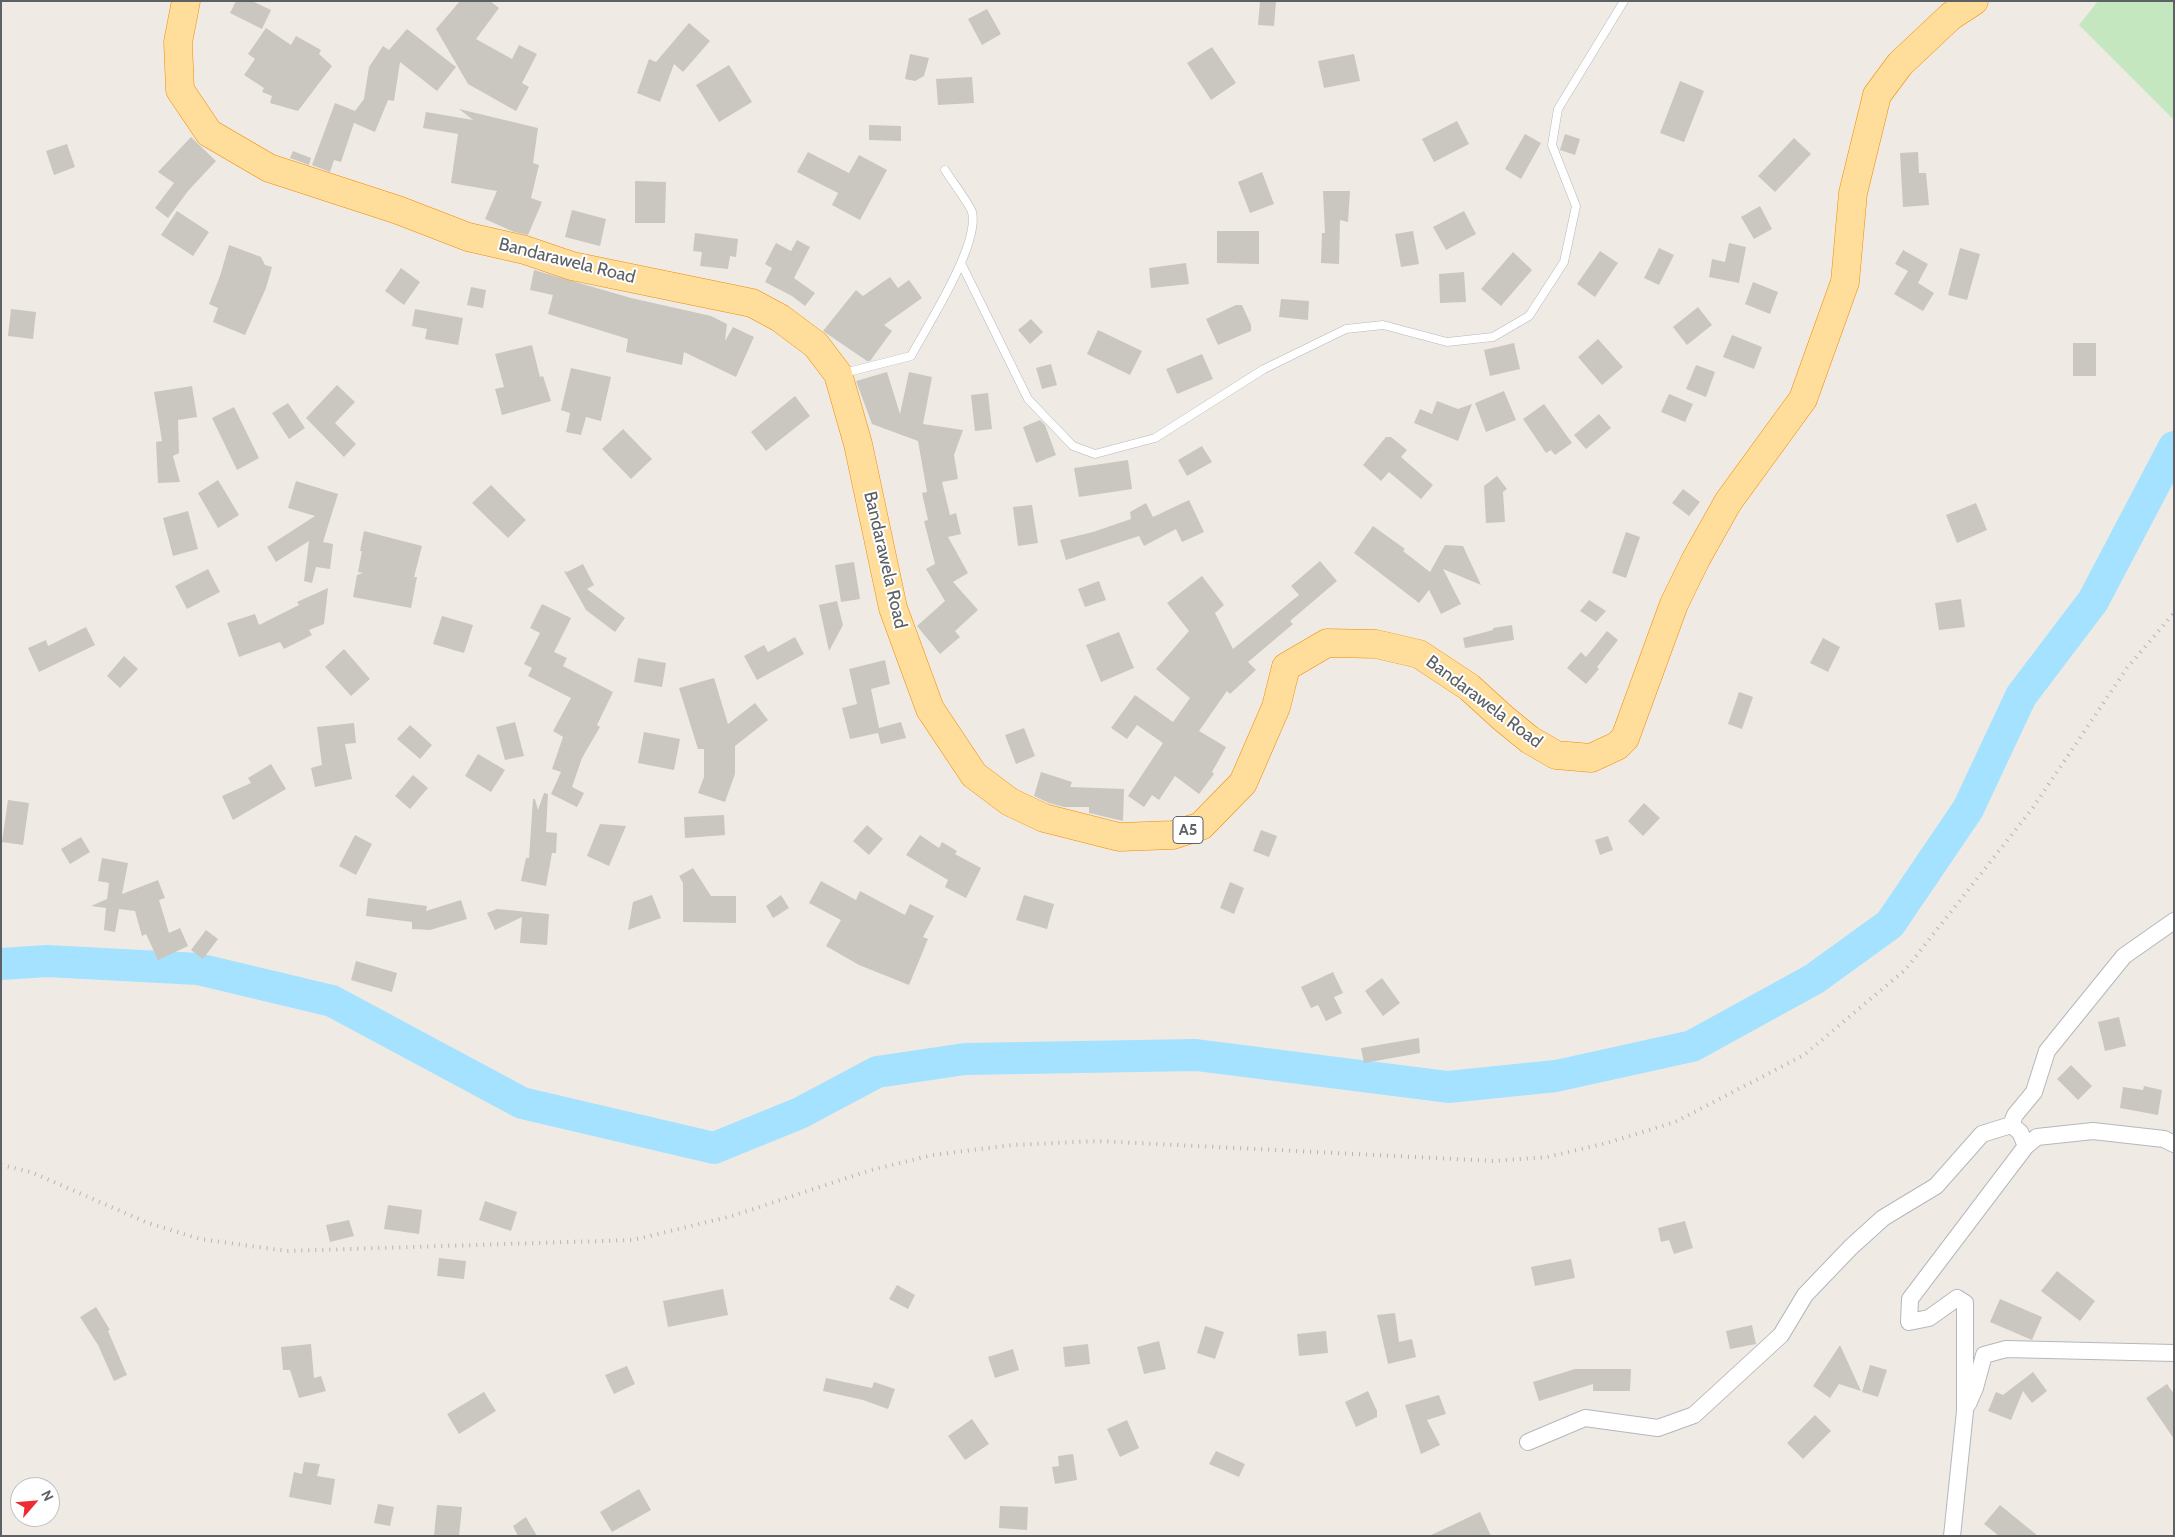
<!DOCTYPE html>
<style>
body{margin:0}
#map{position:relative;width:2175px;height:1537px;overflow:hidden;background:#efebe4;font-family:Cabin,sans-serif}
canvas{display:block}
.frame{position:absolute;inset:0;border:2px solid #5c6165;pointer-events:none}
.north{position:absolute;left:10px;top:1477px;width:50px;height:50px;box-sizing:border-box;background:#fff;border:1px solid #bec0c1;border-radius:50%;rotate:63deg;font-size:14px;font-weight:700;line-height:20px;text-align:center;color:#5c6165}
.north::after{content:'';display:block;margin:auto;width:18px;height:22px;background:#ee2b33;clip-path:polygon(50% 0,100% 100%,50% 72%,0 100%)}
</style>
<div id="map">
<canvas width="2175" height="1537"></canvas>
<div class="frame"></div>
<div class="north">N</div>
</div>
<script>
const ctx = document.querySelector('canvas').getContext('2d');
ctx.lineJoin = 'round';
function fill(path, color) {
  ctx.fillStyle = color;
  ctx.fill(path, 'evenodd');
}
function trace(path, color, width, dash) {
  ctx.strokeStyle = color;
  ctx.lineWidth = width;
  ctx.lineCap = dash ? 'butt' : 'round';
  ctx.setLineDash(dash || []);
  ctx.stroke(path);
}
function drawText(font, color, halo, rows, align = 'center') {
  ctx.font = font + ' Cabin,sans-serif';
  ctx.lineWidth = 4;
  ctx.setLineDash([]);
  ctx.textBaseline = 'middle';
  ctx.strokeStyle = halo;
  ctx.fillStyle = color;
  for (const [text, x, y, turn = 0] of rows) {
    ctx.save();
    ctx.translate(x, y);
    ctx.rotate((+turn || 0) * Math.PI / 180);
    ctx.textAlign = isNaN(turn) ? turn : align;
    if (halo) ctx.strokeText(text, 0, 0);
    ctx.fillText(text, 0, 0);
    ctx.restore();
  }
}
fill(new Path2D(`
 M2098 1H2174V120L2079 25Z`), '#c4e7c0');
trace(new Path2D(`
 M1 964 47 961 198 969 332 1001 522 1103 714 1148 800 1113 877 1072 965 1059 1196 1055 1448 1087 1556 1076 1692 1046 1814 979 1890 924 1968 809 2021 696 2093 601 2174 447`), '#a4e2ff', 32);
fill(new Path2D(`
 M236 1H252L271 10 262 29 230 13Z
 M460 1H490L499 8 476 39 512 59 519 45 537 54 522 83 529 87 516 111 468 84 436 29Z
 M1260 1H1276L1274 26 1258 25Z
 M987 9 1001 34 982 45 968 19Z
 M689 23 710 41 683 72 674 64 660 102 637 93 649 59 656 62Z
 M266 28 291 45 296 36 321 50 319 54 332 66 298 111 270 103 272 96 262 92 264 88 244 75 255 59 248 54Z
 M407 29 456 67 437 91 400 62 394 101 388 100 375 132 354 123 341 162 334 160 330 172 312 165 335 103 355 111 364 99 369 67 383 46 389 50Z
 M1212 47 1236 83 1211 100 1187 63Z
 M910 54 929 58 924 76 915 81 905 79Z
 M1354 54 1360 81 1324 88 1318 61Z
 M729 65 752 102 719 122 696 85Z
 M972 77 974 103 938 105 936 79Z
 M1680 81 1704 91 1684 142 1660 133Z
 M459 109 538 128 533 163 539 165 531 198 542 202 528 235 514 232 485 219 497 191 451 183 458 134 423 128 426 112 473 120Z
 M1457 121 1469 144 1434 162 1422 139Z
 M869 125 901 126V141L869 140Z
 M1525 134 1541 143 1521 179 1505 169Z
 M1565 134 1580 139 1575 155 1560 150Z
 M191 137 216 161 188 191 168 218 155 208 174 183 158 172Z
 M1794 138 1811 154 1775 192 1758 176Z
 M67 144 75 167 54 175 46 151Z
 M293 151 311 158 309 165 290 158Z
 M808 152 849 173 859 155 887 170 860 220 832 205 838 193 797 172Z
 M1918 152 1919 173H1926L1929 205 1903 207 1900 153Z
 M1262 172 1274 204 1250 213 1238 182Z
 M635 181 666 182 665 223H635Z
 M1323 191H1350L1348 222 1340 220 1339 264 1321 263 1322 233H1325Z
 M1760 206 1772 229 1754 239 1741 217Z
 M572 210 606 219 600 246 565 237Z
 M177 211 209 232 193 256 161 235Z
 M1464 211 1476 234 1446 250 1433 227Z
 M1217 231H1259V264L1217 263Z
 M1413 231 1419 264 1401 267 1395 234Z
 M695 233 738 239 736 257 730 256 728 269 700 266 702 252 693 251Z
 M797 240 810 247 794 278 815 293 805 306 792 296 765 282 772 268 765 264 776 243 791 251Z
 M1729 243 1746 247 1739 283 1709 277 1712 259 1725 262Z
 M229 245 261 257 265 265 272 267 266 288 245 335 213 322 218 308 209 304 220 276Z
 M1659 248 1674 255 1659 285 1644 278Z
 M1960 248 1980 254 1967 300 1948 295Z
 M1903 250 1928 264 1918 283 1934 293 1923 311 1894 294 1908 271 1895 264Z
 M1600 251 1618 263 1595 297 1577 284Z
 M1513 252 1532 270 1501 306 1481 289Z
 M1186 263 1189 284 1151 288 1149 268Z
 M401 268 420 282 404 305 385 291Z
 M534 270 631 298 711 316 727 324 725 341 733 327 754 337 736 377 684 352 682 365 626 352 628 339 548 314 553 295 530 290Z
 M1464 272 1466 302 1440 303 1439 274Z
 M890 277 898 288 909 280 922 298 884 325 892 331 870 361H867L823 331 856 290 863 296Z
 M1753 282 1778 292 1770 314 1745 304Z
 M471 287 486 290 483 308 467 305Z
 M1281 299 1309 301 1308 320 1279 317Z
 M1236 305H1242L1251 325V331L1218 345 1206 319Z
 M1698 307 1712 325 1687 345 1673 327Z
 M11 309 36 312 33 339 8 336Z
 M415 309 463 318 458 345 425 339 427 329 412 326Z
 M1031 319 1043 332 1030 344 1018 330Z
 M1098 330 1142 351 1130 375 1087 354Z
 M1732 335 1762 347 1754 369 1723 357Z
 M1598 339 1623 367 1602 385 1578 357Z
 M1514 343 1520 369 1490 376 1484 350Z
 M2073 343H2096V376H2073Z
 M532 345 540 377 543 376 551 401 502 415 495 389 504 387 495 354Z
 M1202 354 1213 379 1177 394 1166 369Z
 M1051 364 1057 385 1042 389 1036 368Z
 M1696 365 1715 372 1706 397 1686 389Z
 M571 368 611 377 601 421 586 417 581 435 566 432 570 413 561 410Z
 M887 372 900 414 909 372 932 377 923 424 963 430 954 455 958 479 942 482 950 515 956 513 961 534 948 537 968 573 953 582 978 610 955 631 960 637 940 654 917 626 945 601 926 569 935 564 924 521 928 520 922 493 927 492 918 441 872 424 856 381Z
 M337 385 355 402 335 423 356 444 344 457 306 418Z
 M192 386 197 417 178 420 179 453 173 456 180 482 158 483 156 442 162 441 154 392Z
 M1504 391 1516 420 1486 432 1475 403Z
 M988 393 992 429 975 431 971 395Z
 M1669 394 1693 404 1685 422 1661 412Z
 M795 396 810 416 766 451 751 432Z
 M1437 401 1458 409 1472 404 1458 441 1414 423 1420 409 1432 414Z
 M288 403 305 428 289 439 272 413Z
 M1544 404 1572 443 1555 455 1551 450 1546 453 1523 419Z
 M234 407 259 458 237 470 212 418Z
 M1599 414 1611 428 1586 449 1574 435Z
 M1040 420 1045 425 1056 455 1036 463 1023 427Z
 M623 429 652 459 631 479 602 449Z
 M1386 437H1391L1407 450 1401 457 1433 485 1421 499 1389 472 1381 481 1363 465Z
 M1202 446 1212 462 1187 476 1178 460Z
 M1128 460 1132 489 1079 497 1074 468Z
 M1497 476 1507 489 1503 492 1505 522 1486 523 1484 486Z
 M218 480 239 515 218 528 198 493Z
 M296 481 338 494 323 542 333 544 330 569 316 567 312 583 304 581 309 541 276 562 267 547 315 516 288 508Z
 M491 485 526 520 508 538 472 503Z
 M1683 489 1700 502 1689 516 1672 503Z
 M1189 500 1204 532 1182 542 1176 529 1144 546 1139 536 1066 560 1060 540 1093 532 1131 519 1130 512 1146 503 1153 517Z
 M1976 503 1987 530 1957 543 1946 515Z
 M1032 505 1038 543 1018 546 1013 507Z
 M188 511 198 549 173 556 163 518Z
 M1373 526 1405 549 1403 551 1430 572 1445 545 1463 546 1481 585 1443 569 1461 604 1441 614 1429 590 1419 603 1354 553Z
 M364 531 422 546 414 577H417L411 608 353 597 357 575 363 573 358 572 362 551H360Z
 M1626 532 1640 537 1626 578 1612 573Z
 M1320 561 1337 581 1290 621 1293 624 1248 662 1256 670 1230 694 1227 691 1199 731 1226 747 1212 772 1214 774 1199 794 1175 776 1159 800 1152 795 1144 807 1128 796 1163 743 1137 725 1127 739 1111 728 1135 695 1173 722 1190 698 1156 669 1189 631 1167 603 1202 576 1224 605 1215 613 1233 649 1299 595 1291 586Z
 M854 562 860 599 841 602 835 565Z
 M583 564 594 585 587 589 625 618 615 632 586 610 564 571 567 572Z
 M208 569 220 592 187 609 175 586Z
 M1099 581 1106 600 1085 607 1078 589Z
 M328 588 324 624 309 630 312 635 284 649 280 642 239 657 227 623 255 614 259 625 299 605 297 602Z
 M1961 599 1965 627 1939 630 1935 603Z
 M1589 600 1606 611 1596 622 1580 611Z
 M837 601 843 625 829 651 819 605Z
 M542 604 571 618 554 652 567 658 563 666 613 692 597 725 600 727 582 758 572 787 584 793 577 807 551 794 561 772 552 769 563 737 553 731 571 698 528 676 532 668 524 664 540 633 530 628Z
 M442 616 473 625 464 653 433 644Z
 M1512 625 1514 640 1465 648 1463 638 1493 630V628Z
 M86 627 95 645 39 672 28 648 46 640 48 646Z
 M1607 631 1618 640 1597 667 1599 669 1586 684 1567 668 1581 652 1586 657Z
 M1119 632 1134 668 1101 682 1086 645Z
 M795 637 804 654 757 680 744 656 764 645 768 652Z
 M1823 638 1840 647 1828 672 1810 663Z
 M344 649 370 679 351 696 325 667Z
 M124 656 138 669 120 688 107 676Z
 M638 658 666 663 662 687 634 682Z
 M885 660 890 684 871 689 879 728 901 722 906 738 881 744 878 733 850 739 842 708 857 704 849 669Z
 M714 678 728 724 755 703 768 720 735 746V774L725 802 698 793 704 777V749H698L679 688Z
 M1739 692 1753 697 1742 729 1728 724Z
 M515 722 524 756 505 760 496 727Z
 M354 723 356 743 345 744 352 779 315 787 311 768 322 765 317 727Z
 M410 725 432 745 420 759 397 739Z
 M1024 728 1035 756 1016 764 1005 735Z
 M644 732 680 739 674 770 638 763Z
 M478 754 505 770 491 792 465 776Z
 M271 764 286 789 233 820 222 796 251 783 248 778Z
 M1041 772 1072 782 1070 787 1124 789 1123 821 1089 813V807H1064L1049 803 1034 796Z
 M413 775 428 788 410 809 395 796Z
 M544 793 548 794 546 832 557 833 556 853H552L546 886 521 881 526 858H529L533 799H535L538 810Z
 M8 800 29 803 23 845 2 842Z
 M1644 803 1660 818 1643 836 1628 821Z
 M724 815 725 835 685 838 684 817Z
 M600 824 626 826 609 866 587 856Z
 M867 825 883 839 869 855 853 841Z
 M1261 830 1277 836 1269 857 1253 851Z
 M355 835 372 844 356 875 339 866Z
 M920 835 939 848 942 842 957 851 955 854 981 868 966 898 945 887 948 880 906 855Z
 M1608 836 1613 850 1600 855 1595 840Z
 M81 837 90 852 70 864 61 849Z
 M102 858 128 863 122 894 158 880 165 898 159 900 169 933 180 928 188 946 158 960 146 934 142 936 135 911 119 909 115 932 104 930 106 908 91 906 107 899 109 883 98 881Z
 M693 868 711 896H736V923L683 922V883L679 876Z
 M821 881 856 900 860 891 905 915 910 904 934 916 923 937 928 939 909 985 859 965 826 946 841 920 809 903Z
 M1230 882 1244 888 1234 914 1220 908Z
 M652 895 661 918 628 930 633 902Z
 M781 895 789 908 773 918 766 906Z
 M1024 895 1054 904 1047 929 1016 920Z
 M368 898 427 906 426 911 461 900 467 919 430 930 412 929V922L366 916Z
 M497 909 549 914 547 945 520 943 522 917 495 930 487 913Z
 M206 930 218 939 203 959 191 950Z
 M356 961 397 973 392 992 351 980Z
 M1333 972 1343 993 1334 997 1342 1013 1326 1021 1318 1005 1311 1008 1301 987Z
 M1382 978 1400 1003 1383 1016 1365 991Z
 M2119 1017 2126 1046 2105 1051 2098 1022Z
 M1419 1038 1420 1053 1364 1063 1361 1048Z
 M2071 1065 2092 1086 2078 1100 2057 1079Z
 M2144 1086 2162 1090 2158 1115 2120 1108 2123 1087 2143 1090Z
 M485 1201 517 1212 511 1231 479 1220Z
 M388 1205 422 1210 419 1234 384 1229Z
 M349 1220 354 1236 330 1242 326 1225Z
 M1685 1221 1693 1248 1674 1254 1669 1240 1661 1242 1658 1228Z
 M439 1258 466 1261 464 1279 437 1276Z
 M1571 1259 1575 1278 1535 1286 1531 1267Z
 M2057 1271 2095 1301 2080 1321 2041 1291Z
 M897 1285 915 1295 908 1309 889 1299Z
 M723 1289 728 1315 668 1327 663 1301Z
 M2000 1299 2042 1317 2032 1340 1990 1322Z
 M96 1307 110 1330 108 1331 127 1375 114 1381 98 1345 80 1317Z
 M1395 1313 1399 1342 1412 1339 1416 1357 1388 1364 1377 1315Z
 M1752 1325 1756 1344 1730 1349 1726 1331Z
 M1205 1326 1224 1332 1215 1359 1197 1353Z
 M1326 1331 1328 1353 1299 1356 1297 1334Z
 M1159 1341 1166 1369 1144 1374 1137 1347Z
 M311 1344 314 1378 321 1376 326 1391 299 1398 290 1370H283L281 1347Z
 M1088 1344 1090 1364 1065 1367 1063 1347Z
 M1840 1345 1861 1391 1839 1384 1830 1398 1813 1386Z
 M1013 1349 1019 1370 995 1378 988 1357Z
 M1870 1365 1887 1370 1878 1397 1862 1392Z
 M627 1366 635 1384 614 1394 605 1375Z
 M1575 1369H1631L1630 1391H1593V1384L1539 1401 1533 1382Z
 M2033 1372 2047 1391 2032 1403 2023 1391 2011 1420 1988 1411 1996 1392 2003 1395Z
 M826 1378 872 1388 874 1382 895 1389 888 1409 863 1400 823 1391Z
 M2167 1384 2174 1394V1439L2146 1398Z
 M1368 1391 1377 1411V1417L1356 1427 1345 1402Z
 M484 1392 496 1411 459 1434 447 1414Z
 M1439 1395 1446 1414 1427 1420 1440 1445 1421 1454 1405 1405Z
 M1815 1415 1831 1431 1803 1459 1787 1443Z
 M972 1419 989 1444 965 1460 948 1436Z
 M1127 1420 1139 1448 1120 1457 1107 1429Z
 M1216 1451 1245 1464 1239 1477 1209 1464Z
 M1073 1454 1077 1480 1055 1484 1052 1467 1059 1466 1058 1456Z
 M304 1462 320 1464 317 1476 335 1479 331 1505 289 1497 294 1472 302 1474Z
 M639 1489 651 1510 612 1532 600 1512Z
 M378 1504 394 1507 390 1526 374 1523Z
 M437 1505 462 1507 459 1536H434Z
 M2000 1505 2038 1536H1999L1984 1524Z
 M1000 1506 1028 1507 1027 1530 999 1528Z
 M1480 1512 1491 1536H1429Z
 M526 1517 537 1536H518L513 1526Z`), '#cac6c0');
const service = new Path2D(`
 M961 263 1028 399 1073 446 1095 454 1155 438 1264 369 1346 329 1383 325 1447 342 1493 337 1529 316 1564 262 1576 206 1552 145 1558 109 1624 1
 M844 373 911 356C927 326 980 245 972 212 969 203 951 180 945 170`);
const minor = new Path2D(`
 M2011 1125 2015 1115 2034 1092 2047 1051 2124 956 2174 921
 M1968 1404 1975 1388 1984 1355 2006 1349 2174 1353
 M1528 1442 1585 1418 1658 1428 1694 1415 1781 1335 1805 1295 1851 1247 1883 1218 1936 1186 1982 1134 2011 1125 2020 1132 2026 1146
 M1952 1536 1965 1411V1303L1957 1298 1929 1318 1909 1322 1910 1299 2026 1146 2037 1137 2093 1131 2164 1139 2174 1144`);
const trunk = new Path2D(`
 M186 1 178 42 180 90 209 133 269 168 398 210 468 237 525 250 572 266 752 303 780 318 816 345 838 374 858 444 893 608 930 709 974 775 1010 802 1044 818 1119 837 1173 835 1201 826 1243 783 1276 707 1286 667 1327 643 1376 644 1419 654 1469 687 1503 718 1530 740 1556 755 1591 758 1617 746 1625 738 1674 604 1696 559 1728 502 1803 399 1845 282 1853 193 1877 95 1900 64 1951 16 1974 1`);
trace(service, '#b4b8bb', 9);
trace(minor, '#b4b8bb', 18);
trace(trunk, '#f38a00', 29);
trace(service, '#fff', 8);
trace(minor, '#fff', 16);
trace(trunk, '#ffdd9a', 28);
trace(new Path2D(`
 M1 1165 31 1172 148 1223 200 1239 287 1251 633 1240 732 1216 871 1170 933 1155 1012 1145 1097 1141 1494 1161 1547 1157 1607 1143 1675 1122 1804 1055 1905 970 2032 809 2127 668 2174 613`), '#b3b4b5', 4, [1, 6]);
for (const [x, y, w] of [
 [1188,830,30]
]) {
  const box = new Path2D();
  box.roundRect(x - w / 2, y - 13.5, w, 27, 4);
  ctx.fillStyle = '#fff';
  ctx.fill(box);
  trace(box, '#5c6165', 1);
}
drawText('bold 16px', '#5c6165', null, [
 ["A5",1188,830]
]);
drawText('18px', '#5c6165', '#fff', [
 ["Bandarawela Road",567,261,14],
 ["Bandarawela Road",885,560,77],
 ["Bandarawela Road",1484,702,37]
]);
</script>
